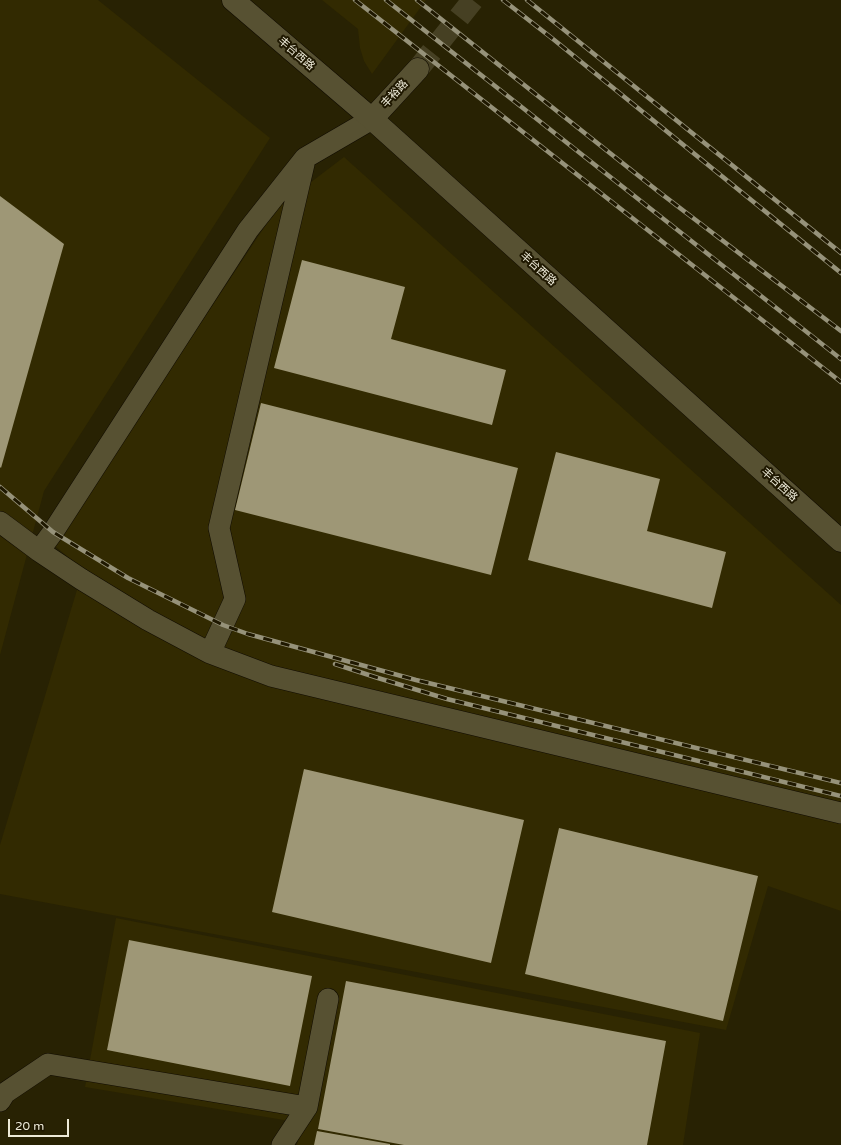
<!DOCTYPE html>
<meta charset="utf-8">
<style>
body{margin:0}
#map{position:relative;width:841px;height:1145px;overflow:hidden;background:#282203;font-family:"Varela Round",sans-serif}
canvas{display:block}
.scale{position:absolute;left:8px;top:1119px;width:61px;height:18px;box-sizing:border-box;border:2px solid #edead8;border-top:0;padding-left:5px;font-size:12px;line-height:14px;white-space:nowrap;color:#edead8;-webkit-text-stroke:3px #1f1800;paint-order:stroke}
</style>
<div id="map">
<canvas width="841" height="1145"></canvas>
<div class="scale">20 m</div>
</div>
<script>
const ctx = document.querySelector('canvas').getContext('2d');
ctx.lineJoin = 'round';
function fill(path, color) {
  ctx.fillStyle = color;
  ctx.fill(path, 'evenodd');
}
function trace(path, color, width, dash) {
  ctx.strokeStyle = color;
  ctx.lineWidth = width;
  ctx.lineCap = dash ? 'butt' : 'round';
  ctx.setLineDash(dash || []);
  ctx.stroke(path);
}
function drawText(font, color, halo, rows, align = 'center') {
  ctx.font = font + ' "Varela Round","Noto Sans SC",sans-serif';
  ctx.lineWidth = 4;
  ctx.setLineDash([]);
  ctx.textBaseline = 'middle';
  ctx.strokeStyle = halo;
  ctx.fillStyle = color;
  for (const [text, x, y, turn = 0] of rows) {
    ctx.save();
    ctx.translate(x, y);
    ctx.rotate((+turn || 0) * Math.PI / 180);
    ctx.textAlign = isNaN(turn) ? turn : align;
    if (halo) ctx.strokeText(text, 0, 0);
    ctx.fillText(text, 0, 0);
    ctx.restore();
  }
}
fill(new Path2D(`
 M0 0H98L270 138 44 491 0 655Z
 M322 0H426L372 74 364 61 360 48 358 29Z
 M344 157 841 605V911L768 886 726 1030 0 894V845L83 570 54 545 277 208Z
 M116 918 700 1033 683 1145H297L302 1123 85 1087Z`), '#322a01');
fill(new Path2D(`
 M0 196 64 244 1 468 0 467Z
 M302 260 405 287 391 339 506 370 492 425 274 368Z
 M261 403 518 468 491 575 235 510Z
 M556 452 660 479 647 531 726 552 712 608 528 560Z
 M304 769 524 820 491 963 272 912Z
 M559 828 758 876 723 1021 525 974Z
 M129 940 312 976 290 1086 107 1050Z
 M346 981 666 1041 647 1145H404L318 1129Z
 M317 1131 390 1144V1145H314Z`), '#9e9776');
trace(new Path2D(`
 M418 69 473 0`), '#464023', 22, [22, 11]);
const street = new Path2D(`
 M0 522 39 551 81 579 148 620 210 653 271 676 841 813
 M39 551 53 532 248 230 305 158 372 119
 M210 653 235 599 219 528 304 164
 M0 1101 5 1093 48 1064 307 1107
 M282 1145 307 1107 328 999`);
const secondary = new Path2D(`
 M233 0 372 119 841 541
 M372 119 418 69`);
trace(street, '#100b00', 22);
trace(secondary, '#100b00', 23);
trace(street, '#575132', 21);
trace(secondary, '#575132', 22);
const rail = new Path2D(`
 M355 0 841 382
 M386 0 841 359
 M417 0 659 192 841 331
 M503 0 553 39 841 273
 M527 0 841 253
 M0 487 53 532 128 578 223 625 248 634 416 680 841 783
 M335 664 378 678 447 699 841 796`);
trace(rail, '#96927a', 4.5);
trace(rail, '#1f1800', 3, [9]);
drawText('11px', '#edead8', '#1f1800', [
 ["丰台西路",296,54,41],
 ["丰裕路",395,94,-47],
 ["丰台西路",538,269,42],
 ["丰台西路",779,485,42]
]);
</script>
